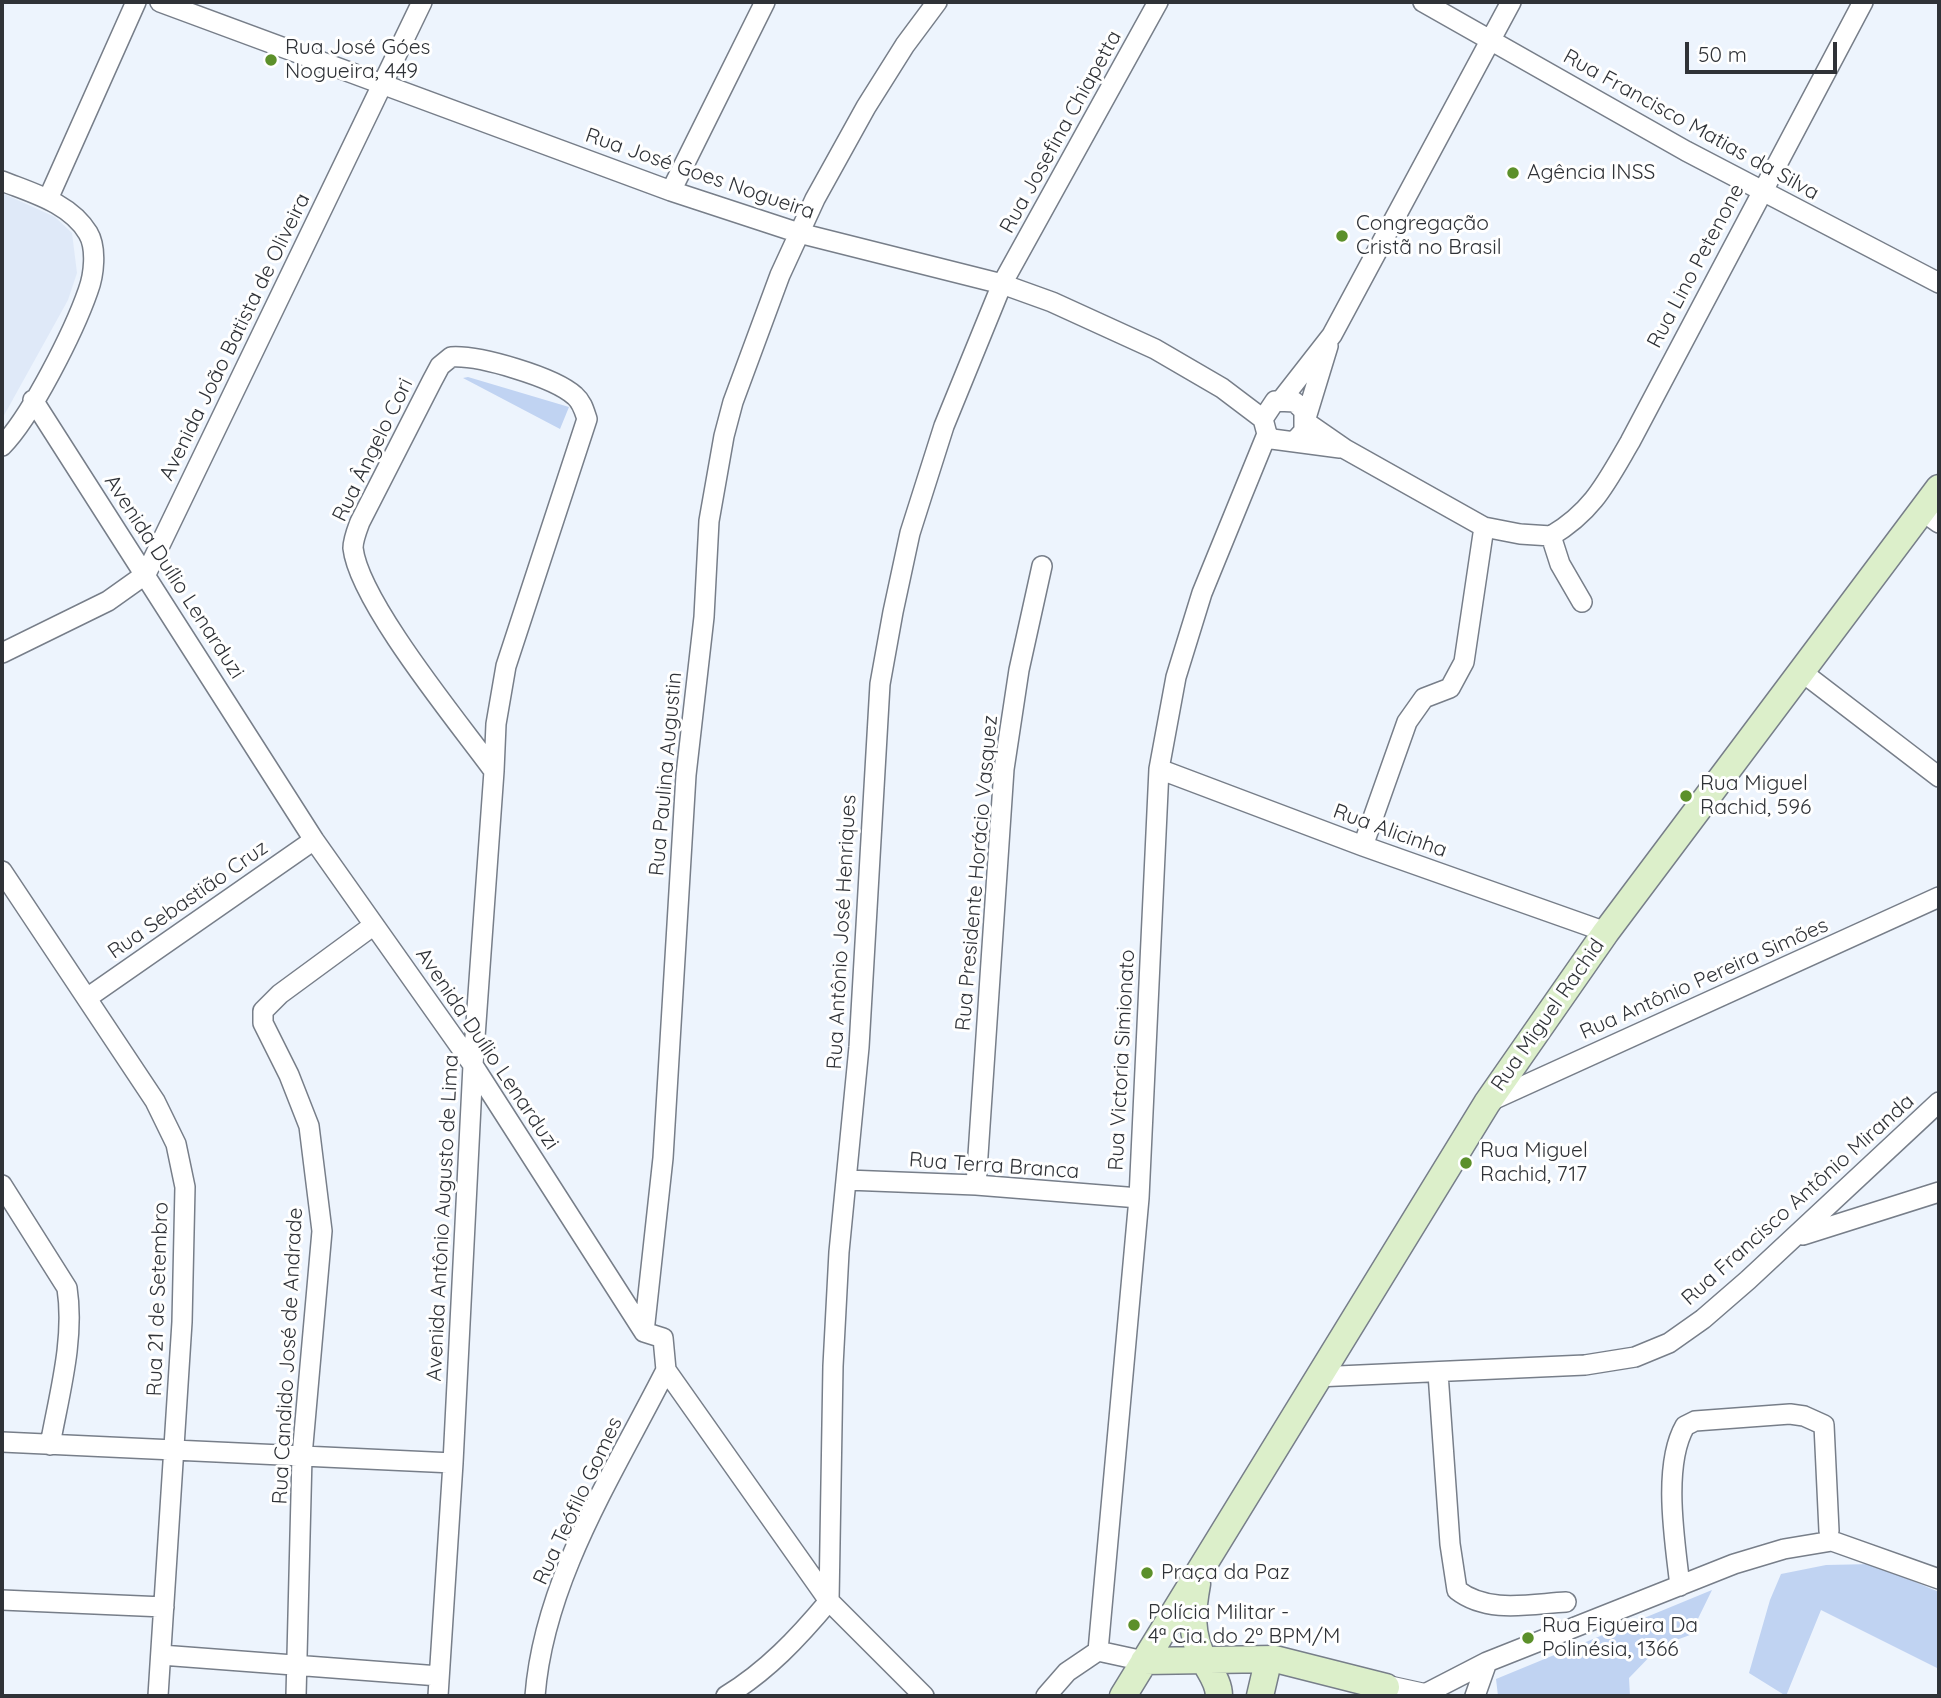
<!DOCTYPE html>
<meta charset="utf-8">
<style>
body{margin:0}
#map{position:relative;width:1941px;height:1698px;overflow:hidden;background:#edf4fd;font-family:Quicksand,sans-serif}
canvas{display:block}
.frame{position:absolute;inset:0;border:4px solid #2f3237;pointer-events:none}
.scale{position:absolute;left:1685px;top:42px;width:152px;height:32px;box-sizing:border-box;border:4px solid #2f3237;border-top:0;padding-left:9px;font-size:21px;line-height:24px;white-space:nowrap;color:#2f3237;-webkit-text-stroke:5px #fff;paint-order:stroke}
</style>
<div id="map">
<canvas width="1941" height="1698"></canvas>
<div class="frame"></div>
<div class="scale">50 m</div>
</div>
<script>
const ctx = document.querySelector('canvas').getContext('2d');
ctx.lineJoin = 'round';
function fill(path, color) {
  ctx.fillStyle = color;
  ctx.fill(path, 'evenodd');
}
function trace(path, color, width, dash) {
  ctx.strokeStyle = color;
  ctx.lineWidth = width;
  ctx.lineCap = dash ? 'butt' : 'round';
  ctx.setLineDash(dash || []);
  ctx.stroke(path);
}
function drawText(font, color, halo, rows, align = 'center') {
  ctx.font = font + ' Quicksand,sans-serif';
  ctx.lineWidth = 6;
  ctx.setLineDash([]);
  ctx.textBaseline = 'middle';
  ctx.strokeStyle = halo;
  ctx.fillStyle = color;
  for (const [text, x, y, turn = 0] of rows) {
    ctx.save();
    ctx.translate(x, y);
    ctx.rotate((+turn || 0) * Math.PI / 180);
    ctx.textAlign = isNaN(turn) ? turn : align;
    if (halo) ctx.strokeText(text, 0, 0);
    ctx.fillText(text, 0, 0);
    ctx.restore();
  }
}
fill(new Path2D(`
 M2 193 55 217 72 233 77 273 68 300 2 419Z`), '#dfe9f8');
fill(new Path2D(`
 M468 377 569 407 560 429 463 378Z
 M1873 1564 1939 1592V1669L1821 1610 1786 1696 1749 1673 1770 1600 1781 1574 1826 1565Z
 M1712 1590 1690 1635 1660 1646 1629 1678 1630 1696H1498L1496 1679Z`), '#c0d3f2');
const minor = new Path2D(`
 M160 2 671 191 799 233 1002 284 1052 302 1155 349 1222 388 1263 419
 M1423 2 1686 151 1939 283
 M2 181C32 193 70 203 88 233 97 248 94 275 88 291 74 331 31 417 2 446
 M671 191 765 2
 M48 199 136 2
 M1282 399 1332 335 1511 2
 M33 400 314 840 473 1065 644 1332 663 1338 666 1370 829 1601 924 1696
 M1306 418 1328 346
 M1306 422 1345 449 1484 527 1520 534 1551 536
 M1294 442 1304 431V411L1295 402 1275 401 1263 419 1267 434 1272 439 1340 448
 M1922 511 1939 523
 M1551 536C1593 511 1606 483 1630 442L1863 2
 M1551 536 1560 564 1582 602
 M2 653 108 601 146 574 422 2
 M1802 672 1939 777
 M1159 769 1363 846 1606 932
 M1363 846 1407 722 1424 698 1450 688 1464 662 1484 527
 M2 871 155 1101 176 1144 185 1187 182 1322 158 1696
 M87 998 314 840
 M1488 1102 1939 897
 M847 1180 976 1185 1139 1198
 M2 1185 67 1288C75 1339 59 1395 50 1445
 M976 1185 1004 769 1019 670 1042 566
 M1803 1235 1939 1192
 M644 1332 663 1158 686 775 704 617 709 521 724 436 733 402 780 275 815 199 866 107 905 45 937 2
 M1438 1373 1450 1544 1457 1590C1488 1614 1530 1604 1566 1602
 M1316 1377 1585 1365 1635 1357 1669 1343 1703 1319 1748 1280 1939 1102
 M2 1442 453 1463
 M1680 1586C1675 1542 1662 1466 1685 1426L1695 1421 1790 1414 1804 1416 1824 1425 1829 1531
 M2 1600 164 1607
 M829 1601 833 1366 839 1252 859 1047 880 684 893 612 910 533 944 426 1002 284 1158 2
 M1098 1651 1139 1198 1159 769 1176 677 1202 593 1267 434
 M161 1655 439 1676
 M1423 1695 1487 1662 1734 1564 1784 1549 1832 1541 1939 1579
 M296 1696 302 1456 322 1231 309 1126 289 1075 263 1023V1011L280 994 374 925
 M438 1696 453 1463 473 1065 494 771 496 724 506 666 587 419C584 410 582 402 575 396 554 377 479 355 451 357L440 366 432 381 360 522C357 530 353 540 353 548 359 602 459 723 494 771
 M535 1696C544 1579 614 1473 666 1370
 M726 1696C767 1671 798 1638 829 1601
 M1046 1696 1067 1672 1098 1651 1144 1661
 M1475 1696 1487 1662`);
const tertiary = new Path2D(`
 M1386 1687 1427 1696`);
const secondary = new Path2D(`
 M1197 1584C1192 1611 1190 1635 1204 1660 1210 1672 1219 1682 1219 1696
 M1144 1661 1275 1659 1386 1687
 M1123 1696 1487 1103 1606 932 1939 488
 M1260 1696 1267 1666 1275 1659`);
trace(minor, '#777e89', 22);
trace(tertiary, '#777e89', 25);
trace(secondary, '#777e89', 29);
trace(minor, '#fff', 19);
trace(tertiary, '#fff', 23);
trace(secondary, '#dcefca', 26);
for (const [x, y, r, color] of [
 [271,60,7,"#5c902a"],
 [1513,173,7,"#5c902a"],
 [1342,236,7,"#5c902a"],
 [1686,796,7,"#5c902a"],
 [1466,1163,7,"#5c902a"],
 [1147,1573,7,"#5c902a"],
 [1134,1625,7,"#5c902a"],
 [1528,1638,7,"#5c902a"]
]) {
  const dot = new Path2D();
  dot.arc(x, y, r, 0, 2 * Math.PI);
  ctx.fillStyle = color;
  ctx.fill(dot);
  trace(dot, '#fff', 2.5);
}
drawText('21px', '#2f3237', '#fff', [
 ["Rua José Góes",285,48],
 ["Nogueira, 449",285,72],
 ["Agência INSS",1527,173],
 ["Congregação",1356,224],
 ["Cristã no Brasil",1356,248],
 ["Rua Miguel",1700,784],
 ["Rachid, 596",1700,808],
 ["Rua Miguel",1480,1151],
 ["Rachid, 717",1480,1175],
 ["Praça da Paz",1161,1573],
 ["Polícia Militar -",1148,1613],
 ["4ª Cia. do 2º BPM/M",1148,1637],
 ["Rua Figueira Da",1542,1626],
 ["Polinésia, 1366",1542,1650]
], 'left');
drawText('21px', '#2f3237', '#fff', [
 ["Rua Francisco Matias da Silva",1691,125,29],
 ["Rua Josefina Chiapetta",1061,132,-61],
 ["Rua José Goes Nogueira",700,174,19],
 ["Rua Lino Petenone",1696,266,-62],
 ["Avenida João Batista de Oliveira",235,337,-64],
 ["Rua Ângelo Cori",373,450,-64],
 ["Avenida Duílio Lenarduzi",174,577,57],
 ["Rua Paulina Augustin",666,774,-85],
 ["Rua Alicinha",1390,831,20],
 ["Rua Presidente Horácio Vasquez",977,873,-85],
 ["Rua Sebastião Cruz",188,900,-35],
 ["Rua Antônio José Henriques",842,932,-87],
 ["Rua Antônio Pereira Simões",1704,979,-24],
 ["Rua Miguel Rachid",1548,1015,-55],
 ["Avenida Duílio Lenarduzi",487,1049,56],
 ["Rua Victoria Simionato",1122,1060,-87],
 ["Rua Terra Branca",994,1166,4],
 ["Rua Francisco Antônio Miranda",1798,1200,-42],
 ["Avenida Antônio Augusto de Lima",443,1218,-87],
 ["Rua 21 de Setembro",158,1299,-88],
 ["Rua Candido José de Andrade",288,1356,-87],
 ["Rua Teófilo Gomes",578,1501,-65]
]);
</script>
